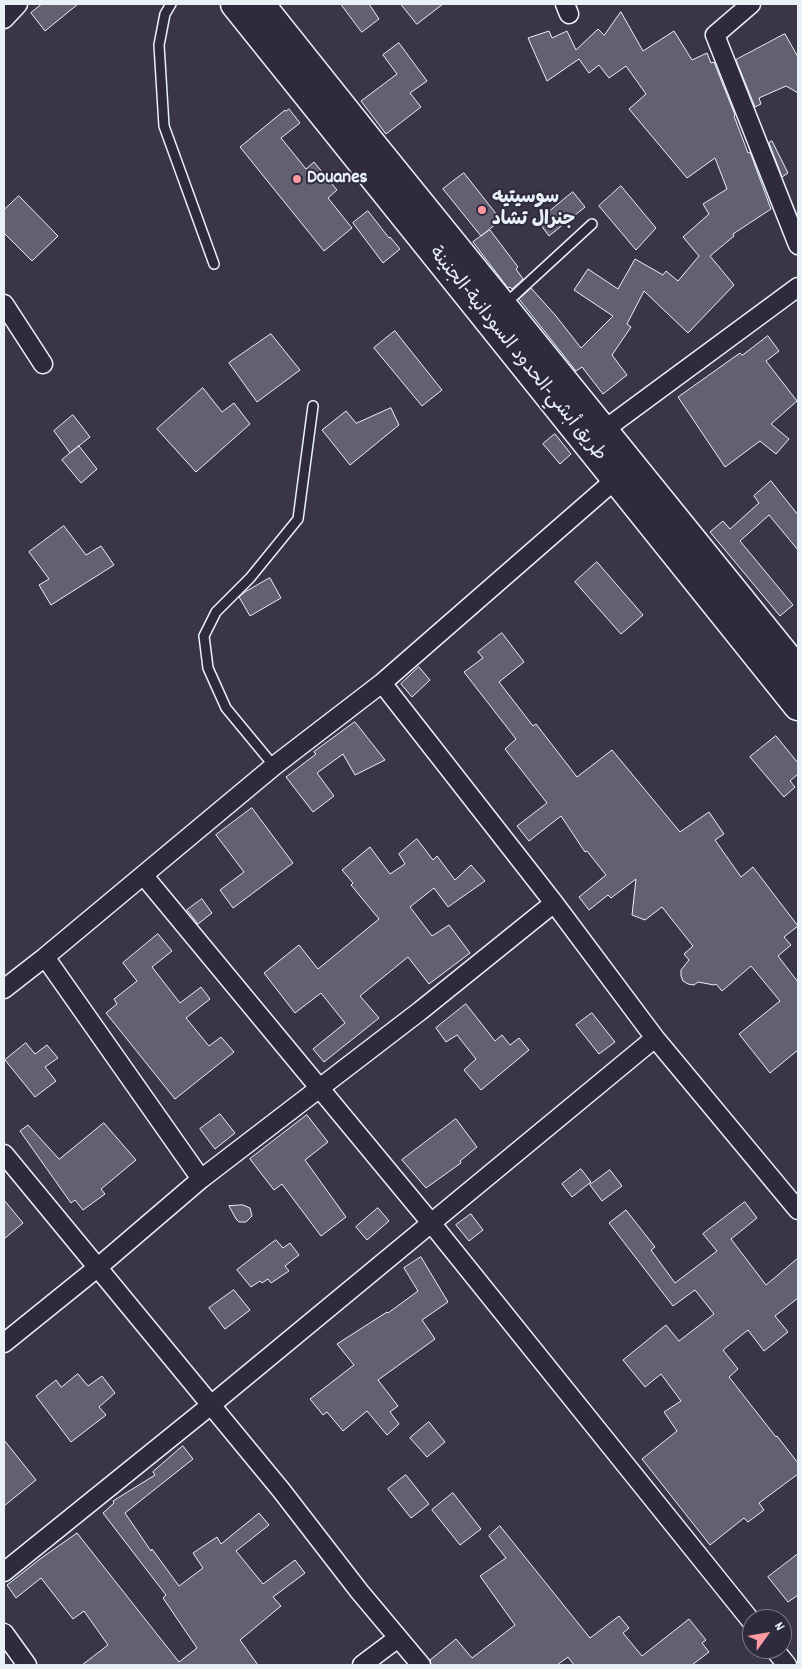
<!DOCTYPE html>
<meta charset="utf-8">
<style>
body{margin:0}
#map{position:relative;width:802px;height:1669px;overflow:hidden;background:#3a3648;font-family:Dekko,sans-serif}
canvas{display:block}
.frame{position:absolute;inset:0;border:5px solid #e8f1f8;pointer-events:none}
.north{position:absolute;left:742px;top:1609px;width:50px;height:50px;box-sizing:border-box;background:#2f2a3d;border:1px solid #797a88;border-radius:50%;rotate:58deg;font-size:14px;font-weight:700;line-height:20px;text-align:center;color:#e8f1f8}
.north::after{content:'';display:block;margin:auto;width:18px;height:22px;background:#ff9aa2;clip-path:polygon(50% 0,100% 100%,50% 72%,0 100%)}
</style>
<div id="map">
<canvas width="802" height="1669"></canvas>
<div class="frame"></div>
<div class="north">N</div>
</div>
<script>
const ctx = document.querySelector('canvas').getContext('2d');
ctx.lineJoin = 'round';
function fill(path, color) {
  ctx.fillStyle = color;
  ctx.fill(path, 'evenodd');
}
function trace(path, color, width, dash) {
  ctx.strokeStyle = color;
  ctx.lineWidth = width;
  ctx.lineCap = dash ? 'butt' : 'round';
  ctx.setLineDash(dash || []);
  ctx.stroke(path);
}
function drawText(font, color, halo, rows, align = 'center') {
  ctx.font = font + ' Dekko,"Playpen Sans Arabic",sans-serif';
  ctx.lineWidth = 4;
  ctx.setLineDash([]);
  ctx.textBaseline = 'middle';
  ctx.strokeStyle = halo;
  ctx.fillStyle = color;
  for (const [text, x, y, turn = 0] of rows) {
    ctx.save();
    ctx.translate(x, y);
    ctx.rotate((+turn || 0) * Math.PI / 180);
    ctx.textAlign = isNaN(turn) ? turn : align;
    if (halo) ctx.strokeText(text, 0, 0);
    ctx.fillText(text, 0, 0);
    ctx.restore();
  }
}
const building = new Path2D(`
 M42 4H78L45 31 31 13Z
 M341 4H369L379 19 362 32Z
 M401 4H443L417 24Z
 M621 12 643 51 674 31 692 60 707 53 711 63 714 62 735 115 734 116 748 153 750 152 771 209 733 234 734 236 710 256 734 285 688 333 644 291 627 324 631 327 612 355 627 375 603 394 582 367 576 371 519 299 531 288 556 316 581 348 613 316 574 290 588 269 618 289 635 259 663 275 666 271 678 281 699 256 683 237 709 214 703 204 727 189 715 158 687 178 629 109 646 94 626 66 609 78 599 65 589 73 579 59 547 81 528 38 549 31 552 38 567 31 576 50 598 29 604 35Z
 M785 34 798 57V93L786 86 759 98 761 104 755 107 736 60Z
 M399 43 427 81 410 93 421 107 386 134 361 101 397 74 383 55Z
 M289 109 300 123 281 138 306 169 314 162 337 190 328 198 352 228 324 251 240 147 285 110 286 111Z
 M772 141 788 173 782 177 769 143Z
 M464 173 501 220 481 236 443 189Z
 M621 186 656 228 636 250 599 206Z
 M573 192 585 207 549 236 538 221Z
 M19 196 58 236 32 261 4 233V210Z
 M368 211 389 238 390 237 400 249 383 263 353 223Z
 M490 230 518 267 516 269 523 279 512 289 510 287 508 288 473 242Z
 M395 331 442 390 422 406 374 348Z
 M271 334 300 370 257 402 229 363Z
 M768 336 779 351 766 361 797 401 771 424 789 439 776 454 760 441 725 467 678 397 740 353 742 355Z
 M203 388 222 412 234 403 250 424 196 472 157 429Z
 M391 408 399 425 350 465 322 430 346 411 356 423Z
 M73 415 90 437 70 453 54 431Z
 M555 434 571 454 560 464 543 444Z
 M79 446 97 469 81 483 62 460Z
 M771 481 798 515V550L769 515 740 541 793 605 780 616 710 532 723 521 730 529 759 503 754 496Z
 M64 526 86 555 101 546 114 565 51 605 39 585 49 579 29 552Z
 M597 562 643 615 621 634 575 582Z
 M270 578 281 598 250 616 239 597 245 592Z
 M502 633 524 662 499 682 533 726 536 724 577 777 612 750 680 832 709 812 724 834 715 840 741 877 753 867 798 926 784 937 791 945 778 956 798 982V1050L770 1073 739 1034 780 1001 751 966 722 991 716 984 714 985 698 982 694 985 688 984 683 981 681 976V970L689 960 684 954 693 946 662 907 645 920 632 915 636 879 611 898 608 895 589 910 579 897 606 875 587 851 585 852 561 816 529 841 517 826 547 803 505 749 516 739 464 672 483 658 478 652Z
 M419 667 430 680 412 697 401 684Z
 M355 722 385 760 355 775 343 754 317 773 334 796 313 812 286 777 316 754 314 752Z
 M776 736 798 763V774L790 781 795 787 784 797 750 757Z
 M252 808 293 863 233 908 220 890 244 872 216 835Z
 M417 839 433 860 437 856 455 880 471 865 485 881 448 907 434 888 410 907 432 936 449 925 470 953 429 984 408 957 360 996 379 1018 324 1062 313 1049 345 1023 321 993 295 1013 264 973 299 945 318 969 379 919 351 885 353 883 342 870 370 847 390 874 405 864 399 854Z
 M202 899 212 913 198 924 187 910Z
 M158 934 172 951 152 967 180 1003 201 987 210 999 186 1018 209 1046 221 1037 234 1052 175 1099 106 1013 117 1004 114 999 137 981 123 963Z
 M466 1004 495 1041 502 1035 510 1045 519 1038 529 1050 481 1090 464 1070 476 1059 457 1035 446 1042 436 1028Z
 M592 1013 615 1042 599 1054 576 1025Z
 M26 1043 35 1054 47 1045 58 1058 45 1067 56 1081 35 1097 5 1060Z
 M220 1114 235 1133 215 1149 200 1129Z
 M307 1115 328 1142 305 1160 346 1217 321 1236 282 1184 274 1190 250 1159Z
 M456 1119 477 1147 460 1161 461 1163 426 1188 402 1160Z
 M104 1123 136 1160 101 1189 105 1194 83 1210 75 1200 71 1203 20 1131 28 1125 59 1159Z
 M581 1169 591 1182 572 1197 562 1184Z
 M610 1170 622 1186 602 1201 590 1185Z
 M4 1200 23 1223 4 1239Z
 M745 1202 757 1218 731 1239 766 1285 798 1258V1298L775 1316 788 1332 764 1351 748 1330 723 1350 738 1369 729 1377 776 1437 777 1436 798 1463V1474L759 1503 764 1510 748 1522 744 1518 710 1545 642 1459 677 1431 664 1412 681 1401 661 1374 645 1387 623 1360 666 1325 679 1341 714 1314 695 1290 673 1306 609 1223 626 1210 655 1247 651 1250 675 1283 717 1251 703 1234Z
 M243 1205 250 1208 252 1216 246 1222H239L236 1219 229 1206Z
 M378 1208 389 1221 367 1240 356 1227Z
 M471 1214 483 1230 469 1241 456 1225Z
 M276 1240 283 1248 290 1243 299 1255 285 1266 289 1271 271 1283 268 1279 262 1283 260 1281 251 1287 237 1270Z
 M421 1257 448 1302 422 1320 435 1339 378 1380 398 1406 390 1412 399 1424 387 1435 367 1411 343 1431 327 1412 323 1415 310 1399 354 1365 337 1344 387 1312 388 1313 418 1291 404 1268Z
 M234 1290 250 1310 225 1329 209 1308Z
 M78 1374 88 1386 102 1376 115 1393 99 1407 106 1415 71 1442 36 1396 56 1380 61 1387Z
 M429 1422 445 1442 427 1457 410 1438Z
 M4 1440 36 1480 4 1506Z
 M183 1446 193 1459 125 1513 151 1551 152 1549 179 1586 203 1568 193 1553 217 1537 221 1544 259 1513 269 1525 236 1551 263 1584 295 1560 305 1573 273 1597 281 1606 240 1640 258 1665H82L108 1645 84 1611 73 1619 41 1578 16 1598 7 1585 40 1559 77 1533 179 1662 197 1648 163 1598 166 1595 103 1513 114 1503 113 1501 155 1475 153 1472Z
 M406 1475 429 1504 411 1518 388 1489Z
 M453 1493 481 1529 460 1545 432 1510Z
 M500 1526 590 1638 619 1616 629 1628 623 1633 642 1656 689 1619 706 1640 702 1643 709 1652 692 1665H574L568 1657 557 1665H431L430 1660 456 1639 472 1658 515 1625 480 1576 506 1558 489 1536Z
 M798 1554V1595L788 1602 768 1577Z`);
fill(building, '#636171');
trace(building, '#e8f1f8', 1);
const lane = new Path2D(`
 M171 4 165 14 159 45 164 126 214 264
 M505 304 592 224
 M274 766 226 708 208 668 204 636 216 612 250 578 298 519 313 406`);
const street = new Path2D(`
 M565 4 569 14
 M751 4 715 35 798 245
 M4 19 18 4
 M4 304 43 364
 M604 430 798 287
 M382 683 554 903 655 1038 798 1210
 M144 876 432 1224 752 1622
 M45 957 201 1179
 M4 989 45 957 274 766 382 683 624 472
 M4 1154 281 1490 359 1591 421 1665
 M4 1343 97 1268 201 1179 420 1011 554 903
 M4 1572 211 1405 655 1038
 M4 1633 27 1665
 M774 1649 787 1665
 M362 1665 398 1638`);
const highway = new Path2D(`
 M235 4 798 706
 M260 4 370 142 798 671`);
trace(lane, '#e8f1f8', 12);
trace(street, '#e8f1f8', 21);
trace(highway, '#e8f1f8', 31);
trace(lane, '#2f2a3d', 9);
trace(street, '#2f2a3d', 18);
trace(highway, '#2f2a3d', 28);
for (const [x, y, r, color] of [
 [297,179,5,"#ff9aa2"],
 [482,210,5,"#ff9aa2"]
]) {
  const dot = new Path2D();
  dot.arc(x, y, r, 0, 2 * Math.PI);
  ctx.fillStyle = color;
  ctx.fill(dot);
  trace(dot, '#2f2a3d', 2);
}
drawText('bold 19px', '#e8f1f8', '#2f2a3d', [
 ["Douanes",307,179],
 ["سوسيتيه",492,199],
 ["جنرال تشاد",492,221]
], 'left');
drawText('19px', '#e8f1f8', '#2f2a3d', [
 ["طريق أبشي-الحدود السودانية-الجنينة",516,355,51]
]);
</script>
